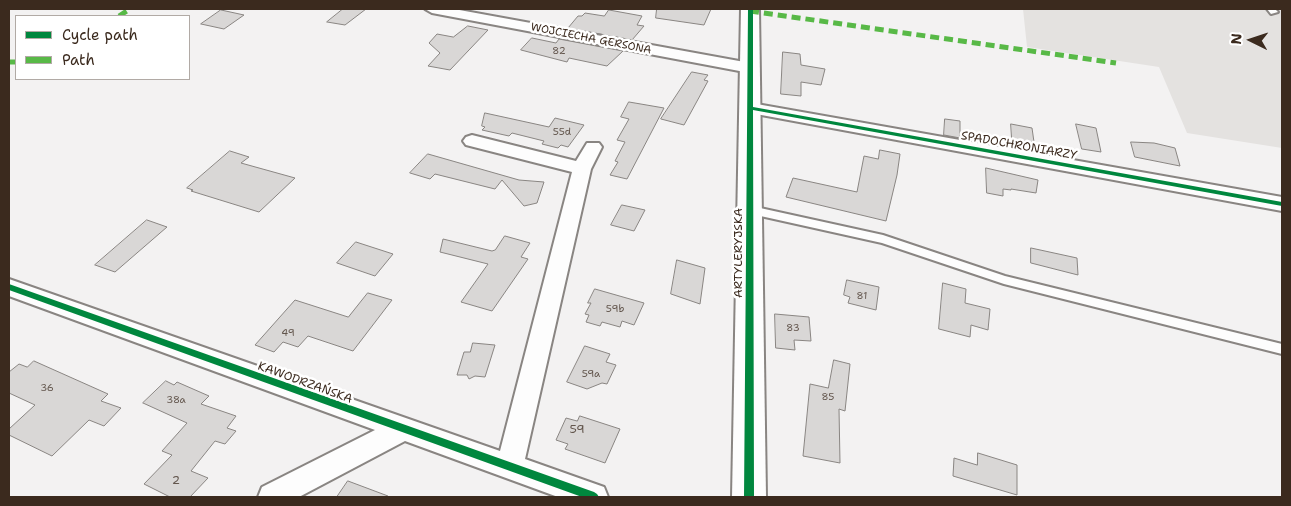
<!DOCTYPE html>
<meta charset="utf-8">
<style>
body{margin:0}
#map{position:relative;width:1291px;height:506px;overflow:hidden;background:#f3f2f2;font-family:"Shantell Sans",sans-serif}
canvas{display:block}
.frame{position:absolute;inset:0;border:10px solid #3b2a1e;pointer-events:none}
.legend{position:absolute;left:15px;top:15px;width:175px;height:65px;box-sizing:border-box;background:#fff;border:1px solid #b1aaa5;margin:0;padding:6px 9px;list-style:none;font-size:15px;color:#3b2a1e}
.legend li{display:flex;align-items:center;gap:10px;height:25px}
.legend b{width:25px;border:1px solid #b1aaa5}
.north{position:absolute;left:1226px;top:15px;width:50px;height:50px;-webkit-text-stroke:4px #fff;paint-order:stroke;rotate:274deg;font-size:14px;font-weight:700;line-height:20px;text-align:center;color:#3b2a1e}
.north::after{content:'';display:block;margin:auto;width:18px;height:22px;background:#3b2a1e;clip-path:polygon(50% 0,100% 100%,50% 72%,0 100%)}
</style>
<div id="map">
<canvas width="1291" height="506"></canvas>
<div class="frame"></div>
<ul class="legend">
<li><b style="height:6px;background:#00873e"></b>Cycle path</li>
<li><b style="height:6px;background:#58b947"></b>Path</li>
</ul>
<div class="north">N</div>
</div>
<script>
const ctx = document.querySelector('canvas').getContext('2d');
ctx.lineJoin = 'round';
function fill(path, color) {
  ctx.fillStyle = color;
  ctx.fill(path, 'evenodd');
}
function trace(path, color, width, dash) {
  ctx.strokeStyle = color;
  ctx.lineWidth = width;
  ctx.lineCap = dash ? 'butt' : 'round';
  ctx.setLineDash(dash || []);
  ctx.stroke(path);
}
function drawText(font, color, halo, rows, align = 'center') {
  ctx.font = font + ' "Shantell Sans",sans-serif';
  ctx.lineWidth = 5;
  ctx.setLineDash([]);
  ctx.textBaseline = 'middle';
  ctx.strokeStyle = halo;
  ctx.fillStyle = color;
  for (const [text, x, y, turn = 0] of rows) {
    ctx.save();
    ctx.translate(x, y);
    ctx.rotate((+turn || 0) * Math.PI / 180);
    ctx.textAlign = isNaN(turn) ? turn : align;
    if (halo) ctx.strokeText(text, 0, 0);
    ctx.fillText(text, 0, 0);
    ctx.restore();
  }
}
fill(new Path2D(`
 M1023 9H1282V148L1187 133 1159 67 1027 47Z`), '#e4e2e0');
const building = new Path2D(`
 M343 9H366L345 25 327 22Z
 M657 9H711L704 25 656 18Z
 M221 10 244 15 224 29 201 24Z
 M609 10 642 16 637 25 644 26 632 40 568 28 578 16H582L585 13 604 16Z
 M468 26 488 30 450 70 428 66 440 53 429 43 437 34 453 37Z
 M532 38 556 43 559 39 623 51 607 66 569 58 567 62 521 50Z
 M783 52 800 54 801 65 825 69 821 85 801 82V96L781 94Z
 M692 72 708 75 704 80 708 81 684 125 661 119Z
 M629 102 664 108 627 179 610 175 618 162 615 161 625 142 617 140 629 119 621 117Z
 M485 113 549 127 555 118 584 125 568 147 561 145 558 148 542 144 544 141 512 133 509 136 482 130 485 127 482 126Z
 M945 119 960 121V138L944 135Z
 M1011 124 1032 128 1034 142 1012 139Z
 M1076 124 1096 128 1101 152 1082 149Z
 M1131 142 1154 143 1175 148 1180 166 1135 157Z
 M880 150 900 154 897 175 886 221 786 197 793 178 857 192 864 156 878 159Z
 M230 151 249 157 241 163 295 178 259 212 191 191 193 190 187 188Z
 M428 154 519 180 544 182 537 203 524 206 502 180 495 189 435 174 430 179 410 173Z
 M986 168 1038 180 1036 193 1011 189V190L1003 189V196L987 193Z
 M622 205 645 210 634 231 611 225Z
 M147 220 167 227 115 272 95 265Z
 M505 236 530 243 521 257 528 259 492 311 461 302 488 264 440 252 443 239 492 251 495 250Z
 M356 242 393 254 375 276 337 263Z
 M1031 248 1077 258 1078 275 1031 263Z
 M677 260 705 268 700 304 671 294Z
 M847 280 879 287 876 310 848 303 850 297 844 295Z
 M943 283 966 289 965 303 990 309 988 330 971 325 970 337 939 329Z
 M595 289 644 303 634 325 622 321 620 327 602 322 600 326 586 322 589 315 585 314 591 303H588Z
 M368 293 392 300 353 351 308 336 298 347 283 342 274 352 255 345 295 300 348 317Z
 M775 314 809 317 811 341 794 340 795 350 776 348Z
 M473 343 495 345 485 377 475 376 469 379 467 375H457L464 352H470Z
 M585 346 610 354 606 362 616 365 607 384 602 383 587 389 567 382Z
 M834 360 850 364 845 411 839 409 840 463 803 456 810 384 828 388Z
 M34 361 108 394 101 401 121 408 104 426 89 420 52 456 9 435V429L35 405 9 393V372L19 364 27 367Z
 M166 381 174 385 177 382 209 396 201 404 236 416 227 428 236 431 225 444 215 441 191 471 208 478 190 497H170L144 484 172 455 162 451 187 423 143 403Z
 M580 416 620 429 605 463 565 449 568 444 556 440 566 418 577 421Z
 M978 453 1017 465V495L953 476 954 458 977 465Z
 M348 481 388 496 387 497H337Z`);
fill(building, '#d9d7d6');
trace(building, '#898582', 1);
const service = new Path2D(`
 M1267 9H1275L1278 12 1271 14Z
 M751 206 883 235 1005 276 1282 344V354L1004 284 882 243 747 213 746 210 747 207Z`);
const minor = new Path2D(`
 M425 9H454L750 63 758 68 750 73 432 13Z
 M751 103 1282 197V211L745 112 742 108 745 104Z
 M472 135 576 161 587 143H599L602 147 591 169 525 459 604 487 608 497H558L405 441 299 497H258L262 487 375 430 9 296V279L500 451 572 172 466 145 463 141 466 137Z`);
const tertiary = new Path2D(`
 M741 9H759L766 497H732Z`);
trace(service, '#898582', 4);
trace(minor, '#898582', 4);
trace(tertiary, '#898582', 4);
fill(service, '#fdfdfd');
fill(minor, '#fdfdfd');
fill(tertiary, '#fdfdfd');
trace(new Path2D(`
 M750 11 1116 63
 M119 16 130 9
 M9 62H16`), '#58b947', 5, [9, 5]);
fill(new Path2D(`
 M748 9H753V107L1282 202V206L753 110 754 497H744Z
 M9 284 594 492 597 494 599 497H582L9 290Z`), '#00873e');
drawText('10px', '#62554c', null, [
 ["82",559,51],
 ["55d",562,132],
 ["81",862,296],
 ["59b",615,309],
 ["83",793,328],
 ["49",288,333],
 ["59a",591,374],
 ["36",47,388],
 ["85",828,397],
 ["38a",176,400]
]);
drawText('11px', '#3b2a1e', '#fff', [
 ["WOJCIECHA GERSONA",591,39,11]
]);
drawText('12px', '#3b2a1e', '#fff', [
 ["SPADOCHRONIARZY",1019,146,10],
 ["ARTYLERYJSKA",739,253,-90],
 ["KAWODRZAŃSKA",305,383,20]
]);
drawText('12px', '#62554c', null, [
 ["59",577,430],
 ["2",176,481]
]);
</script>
